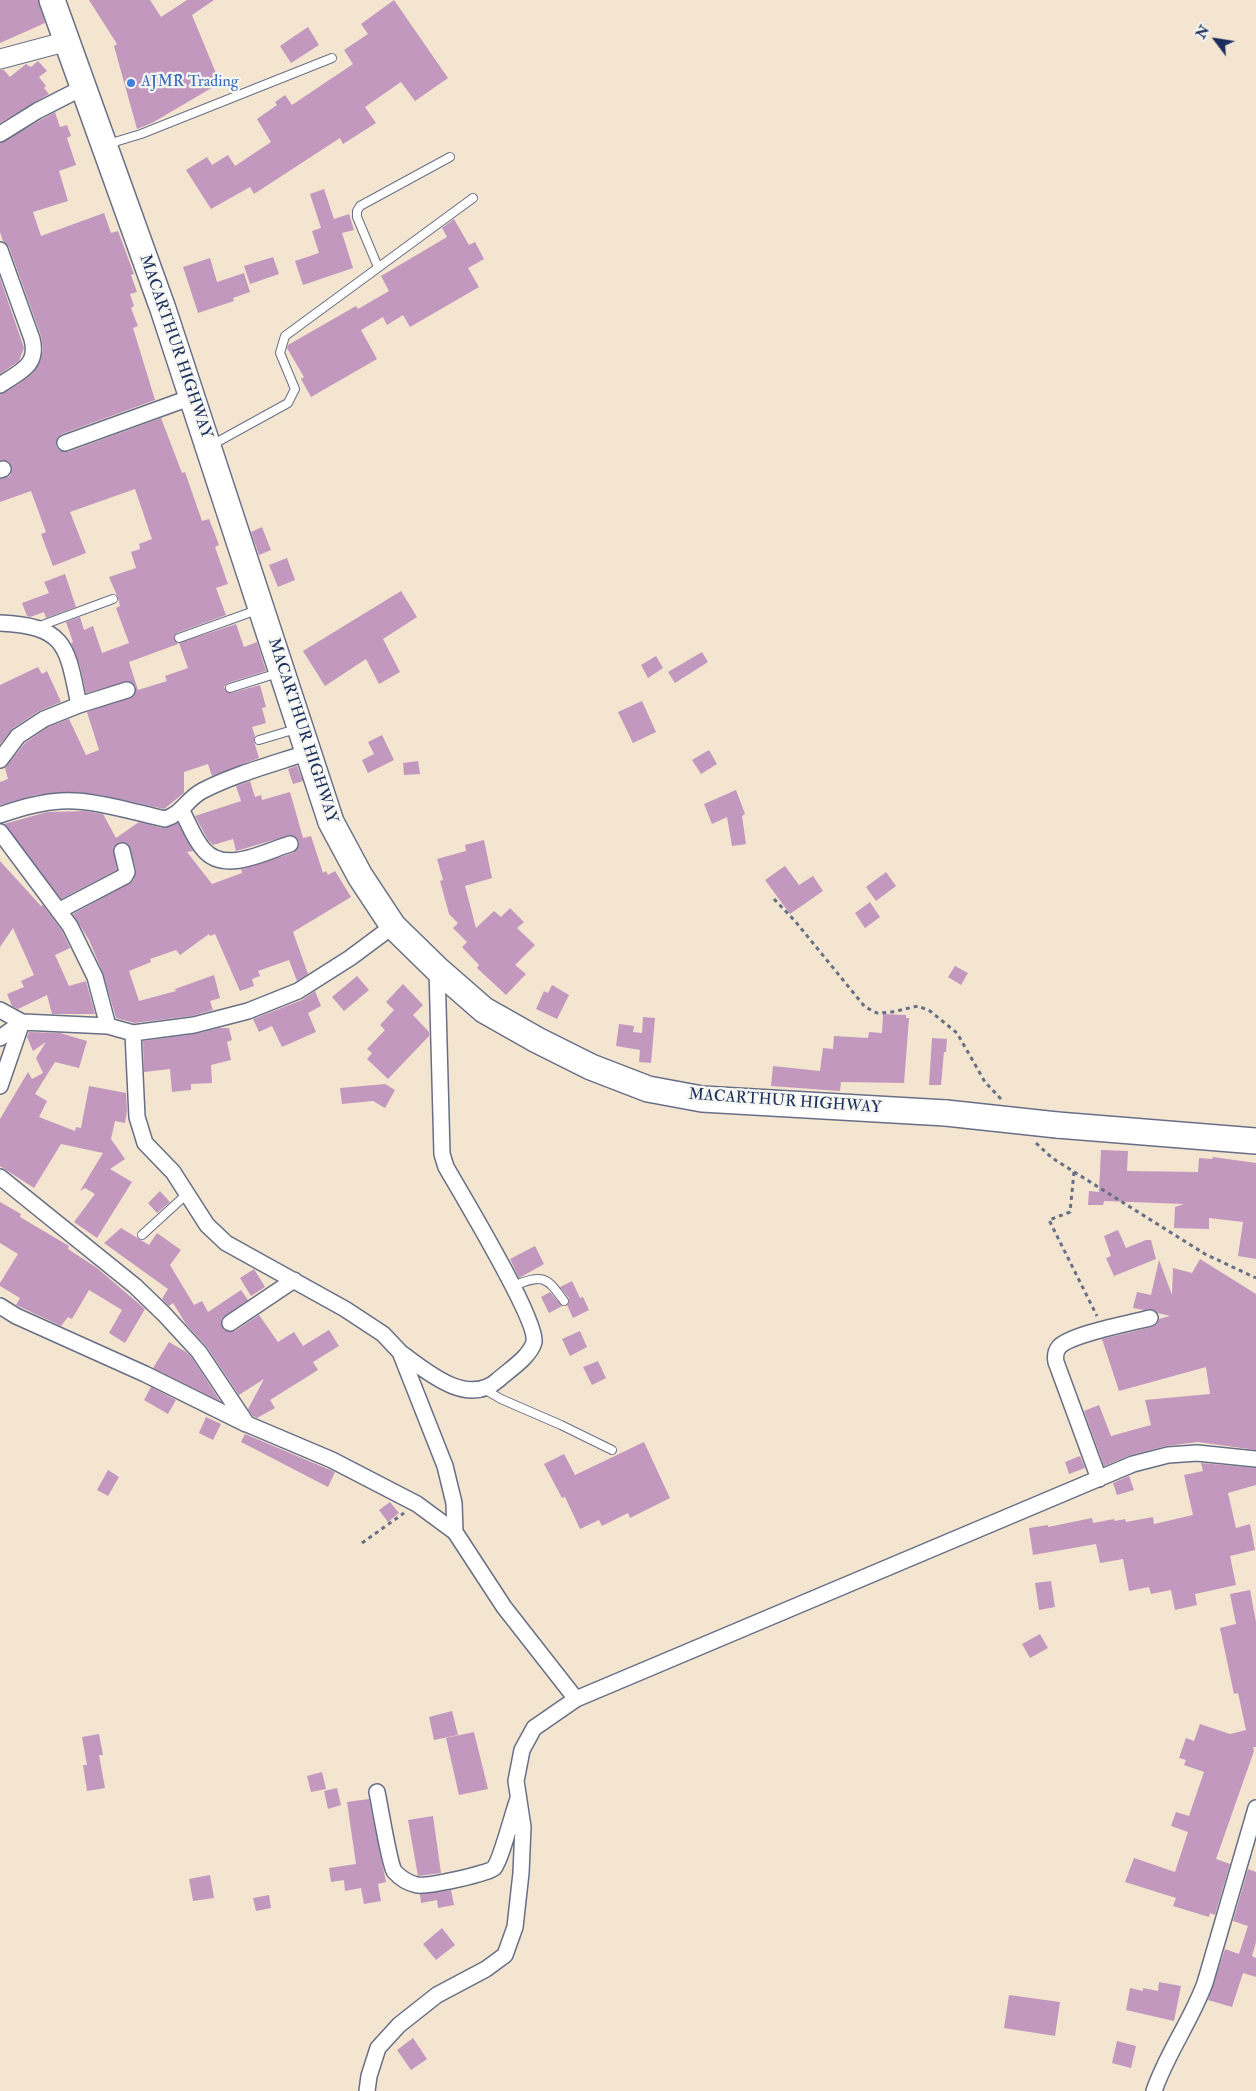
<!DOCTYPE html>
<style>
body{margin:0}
#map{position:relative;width:1256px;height:2091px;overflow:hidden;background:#f4e5d1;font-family:"IM FELL Double Pica",serif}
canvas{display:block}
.north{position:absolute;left:1191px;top:15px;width:50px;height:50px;-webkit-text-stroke:4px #f6f6f2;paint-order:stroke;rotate:301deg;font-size:14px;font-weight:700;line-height:20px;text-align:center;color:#1b2f5e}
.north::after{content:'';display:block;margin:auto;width:18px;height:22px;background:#1b2f5e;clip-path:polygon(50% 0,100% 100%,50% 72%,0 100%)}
</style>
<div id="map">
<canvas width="1256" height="2091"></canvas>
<div class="north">N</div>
</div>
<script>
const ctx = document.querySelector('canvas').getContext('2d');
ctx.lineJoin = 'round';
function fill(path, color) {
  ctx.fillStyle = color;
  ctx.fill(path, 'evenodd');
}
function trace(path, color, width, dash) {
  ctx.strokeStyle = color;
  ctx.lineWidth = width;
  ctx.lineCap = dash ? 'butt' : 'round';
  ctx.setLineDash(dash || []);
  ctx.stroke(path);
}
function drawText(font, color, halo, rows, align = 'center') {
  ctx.font = font + ' "IM FELL Double Pica",serif';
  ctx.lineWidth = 4.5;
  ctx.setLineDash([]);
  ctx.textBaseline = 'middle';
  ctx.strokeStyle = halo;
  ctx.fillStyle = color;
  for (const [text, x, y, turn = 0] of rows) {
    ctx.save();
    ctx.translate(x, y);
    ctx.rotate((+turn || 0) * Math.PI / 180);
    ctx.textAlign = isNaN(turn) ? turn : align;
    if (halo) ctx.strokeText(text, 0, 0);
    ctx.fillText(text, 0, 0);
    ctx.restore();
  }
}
fill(new Path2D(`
 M0 0H38L45 23 0 43Z
 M89 0H150L161 17 187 0H214L192 15 220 83 152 123 137 129 114 46 117 44Z
 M394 0 448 78 415 101 401 82 365 107 376 123 343 144 340 138 254 194 250 187 211 209 186 170 207 157 212 165 228 155 235 166 271 142 257 119 277 105 275 102 285 95 292 105 353 64 344 50 368 34 361 24Z
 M308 27 319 45 291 63 280 46Z
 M38 61 47 71 39 77 46 86 44 88 49 94 0 123V70H4L10 77 26 64 31 67Z
 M55 112 60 127 67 125 71 136 67 138 76 165 59 171 68 201 33 212 41 236 104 213 111 233 118 231 134 274 131 275 137 292 130 294 134 306 131 308 138 326 133 328 155 400 62 434 58 437 56 446 59 450 68 452 161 418 182 473 185 472 202 521 209 519 219 545 215 547 228 584 216 588 226 615 177 633 174 639 178 644 129 662 138 690 167 681 165 676 188 668 179 643 236 624 244 647 257 642 266 671 228 683 224 687 227 692 231 693 260 685 266 707 262 708 266 723 252 727 255 736 254 741 259 758 212 776 208 764 184 772V793L164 809 101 795 73 792 36 795 0 805V782L8 779 5 768 25 743 48 727 69 719 86 755 99 750 87 712 134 696 136 687 129 681 86 693 80 666 71 643 73 642 66 622 80 617 84 630 93 626 102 653 129 643 116 608 120 606 118 598 109 577 136 568 131 552 140 549 139 544 152 539 135 489 70 512 86 553 53 566 41 534 46 532 31 491 0 502V479L10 476 12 470 9 462 0 460V394L19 384 33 373 41 359 43 349 41 336 9 247 3 241 0 232V143Z
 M324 189 334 219 349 214 354 230 342 233 353 268 303 285 295 261 319 253 312 231 321 228 310 194Z
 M454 219 469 245 475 242 484 259 468 268 479 287 410 327 403 315 387 325 383 317 361 330 377 359 311 397 301 379 304 377 287 348 288 345 356 306 358 309 389 291 381 276 447 237 442 228Z
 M273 257 279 274 250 284 244 266Z
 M210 258 217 282 244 273 250 292 233 298 234 301 198 313 183 267Z
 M0 278 24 348 19 361 0 374Z
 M262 527 271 550 259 555 251 532Z
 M287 558 295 580 278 587 269 565Z
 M65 574 76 607 46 618 44 612 30 617 27 616 22 603 49 593 44 582Z
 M401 591 417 617 383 639 400 672 379 684 366 659 325 686 303 651Z
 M702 652 708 662 675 683 668 672Z
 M656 656 663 668 648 678 641 665Z
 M38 667 42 674 47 671 61 702 39 711 13 728 0 744V685Z
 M642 701 656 732 633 743 618 712Z
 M382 735 394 760 368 773 362 760 374 754 368 742Z
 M709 750 717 764 701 774 692 760Z
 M418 761 420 774 404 775 403 763Z
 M297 766 303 781 293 784 288 769Z
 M250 781 255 797 261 795 262 800 290 792 303 838 311 836 323 873 326 871 328 875 335 871 351 897 293 932 308 974 297 981 289 960 258 971 260 976 252 979 254 986 240 991 215 934 210 936 209 934 180 955 176 950 150 959 151 962 129 971 139 1001 176 991 175 989 214 975 220 998 210 1001 213 1010 192 1016 134 1023 116 1018 103 973 89 940 73 914 133 881 136 870 129 845 120 842 113 848 117 870 61 899 4 824 47 812 85 811 103 814 116 838 139 822 163 828 178 823 193 851 187 852 212 884 242 873 241 869 293 853 299 846V841L291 835 236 851 233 839 213 845 208 840 195 816 241 801 236 786Z
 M736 790 745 814 742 816 746 844 732 846 727 817 712 824 704 804Z
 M484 840 492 878 465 886 476 928 494 911 501 917 510 908 524 922 517 928 535 945 515 965 526 974 506 995 477 968 479 965 462 947 467 942 453 928 458 923 449 914 440 881 443 880 437 859 466 851 465 845Z
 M0 861 41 906 43 905 62 931 70 948 55 955 69 986 86 981 95 1014H52L47 995 18 1009 12 1006 7 994 24 987 21 981 34 975 13 928 0 947Z
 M785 866 799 885 813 876 823 891 790 914 765 880Z
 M886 872 896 886 876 901 866 887Z
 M870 902 880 917 865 928 855 913Z
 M955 966 968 973 961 985 948 977Z
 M357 976 369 990 344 1011 332 997Z
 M403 984 423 1005 413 1015 429 1032V1036L388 1079 367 1059 372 1053 367 1049 385 1030 380 1025 394 1010 386 1002Z
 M552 985 569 995 557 1019 536 1009 544 991 548 993Z
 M315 991 321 1006 308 1013 316 1032 282 1047 272 1026 259 1032 253 1019 302 1000Z
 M883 1014 906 1015V1018H909L904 1083 841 1082 840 1091 771 1086 773 1066 820 1071 823 1048 833 1049 834 1036 868 1038 869 1032 882 1033Z
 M643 1017 655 1018 651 1063 639 1062 640 1050 616 1046 619 1024 634 1026 633 1032 642 1033Z
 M219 1028H229L232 1040 227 1042 231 1060 211 1065 212 1083 191 1084V1090L172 1092 170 1069 144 1072 143 1041 195 1034Z
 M29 1032 60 1033 87 1041 79 1068 55 1062 35 1094 47 1101 39 1117 75 1131 76 1127 81 1128 89 1086 126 1093 127 1111 125 1123 115 1121 111 1139 125 1159 110 1169 132 1182 97 1238 74 1222 95 1194 85 1188 80 1191 103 1153 61 1144 34 1188 0 1166V1119L28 1072 32 1079 43 1073 36 1058 46 1042 33 1051 27 1037Z
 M932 1038 947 1039 946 1052H944L941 1085H929Z
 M385 1084 395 1090 385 1108 373 1101 342 1104 340 1088Z
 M1101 1150 1128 1151 1127 1171 1198 1172 1199 1158 1212 1159 1213 1157 1256 1163V1259L1238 1256 1243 1222 1209 1218V1229L1174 1228 1175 1207 1184 1204 1104 1201 1103 1205H1088L1089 1191 1099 1192Z
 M160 1191 170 1202 157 1213 148 1203Z
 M0 1202 21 1214 20 1217 69 1246 68 1249 97 1268 145 1309 125 1343 109 1333 122 1310 89 1290 72 1319 68 1317 61 1326 16 1305 20 1298 0 1286V1283L18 1254 0 1243Z
 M121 1228 149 1245 157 1233 181 1250 170 1265 194 1305 202 1301 208 1312 241 1290 248 1300 222 1318 221 1324 225 1331H235L259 1315 278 1342 294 1332 303 1346 329 1330 339 1346 313 1362 318 1370 270 1400 275 1408 257 1418 253 1416 248 1409 264 1379 239 1395 207 1347 186 1324 173 1303 169 1306 162 1299 168 1289 104 1243Z
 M1118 1230 1126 1248 1146 1240H1151L1156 1259 1114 1276 1106 1258 1111 1256 1104 1236Z
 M535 1246 544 1264 519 1278 510 1259Z
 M1200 1259 1256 1294V1450L1198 1442 1166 1446 1131 1455 1104 1466 1084 1411 1099 1405 1111 1436 1151 1425 1145 1400 1210 1394 1206 1367 1119 1391 1102 1339 1152 1327 1157 1324 1159 1319 1170 1316 1158 1313 1152 1309 1144 1310 1133 1308 1137 1292 1151 1295 1159 1260 1172 1295 1173 1268 1192 1273Z
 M254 1269 265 1287 251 1296 240 1278Z
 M572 1281 580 1298 583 1297 589 1310 573 1318 567 1305 569 1298 560 1287Z
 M550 1292 562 1306 549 1313 541 1297Z
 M580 1331 587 1347 570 1356 562 1339Z
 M169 1342 186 1352 192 1358 220 1401 153 1368Z
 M598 1361 606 1378 592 1385 583 1367Z
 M151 1387 176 1400 168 1414 144 1400Z
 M206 1417 221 1424 213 1440 199 1433Z
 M245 1434 335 1472 328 1487 241 1442Z
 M644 1442 670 1498 630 1518 628 1513 602 1526 599 1520 580 1529 565 1497 562 1498 544 1464 564 1454 575 1475Z
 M1080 1456 1085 1468 1069 1474 1065 1462Z
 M1201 1463 1256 1468V1485L1228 1493 1236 1528 1250 1524 1255 1550 1230 1556 1236 1585 1195 1594 1197 1605 1175 1610 1171 1590 1151 1594 1149 1587 1129 1591 1123 1559 1100 1563 1096 1544 1033 1555 1029 1528 1048 1525V1527L1092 1518 1093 1523 1114 1519 1115 1521 1125 1519 1126 1522 1153 1517 1154 1524 1193 1515 1184 1475 1203 1471Z
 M108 1470 119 1477 108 1496 97 1490Z
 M1129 1476 1134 1490 1117 1495 1113 1483Z
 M390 1502 399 1513 388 1522 379 1510Z
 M1051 1581 1055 1607 1039 1610 1035 1583Z
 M1250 1590 1256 1622V1747H1253L1254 1751 1216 1859 1230 1864 1215 1915 1210 1913 1209 1917 1173 1906 1176 1898 1125 1882 1134 1858 1175 1872 1188 1832 1171 1826 1176 1812 1189 1816 1204 1772 1184 1765 1186 1760 1179 1758 1186 1738 1194 1741 1200 1724 1230 1734 1246 1730 1238 1693 1234 1694 1220 1628 1236 1624 1230 1594Z
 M1040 1634 1048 1648 1030 1658 1022 1644Z
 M452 1711 458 1735 434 1740 429 1717Z
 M474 1732 488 1789 459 1795 446 1738Z
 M99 1734 103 1755H99L105 1788 87 1791 83 1765H87L82 1737Z
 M322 1772 326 1789 311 1792 307 1776Z
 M337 1788 341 1805 328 1809 324 1791Z
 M369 1799 386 1882 378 1884 381 1901 364 1904 361 1888 345 1891 344 1880 331 1882 329 1868 356 1864 347 1802Z
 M433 1816 441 1873 418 1876 408 1820Z
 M1248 1869 1256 1872V1942L1252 1956 1256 1958V1977L1243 1973 1232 2007 1208 2000 1225 1949 1239 1954 1248 1926 1233 1921Z
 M210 1875 214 1898 193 1901 189 1879Z
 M451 1890 454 1905 438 1908 437 1900 421 1903 420 1894Z
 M269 1895 271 1908 256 1911 253 1898Z
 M442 1928 455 1945 436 1960 423 1944Z
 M1159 1982 1181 1986 1174 2021 1126 2010 1130 1988 1143 1991V1988L1158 1991Z
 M1009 1995 1060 2002 1055 2036 1004 2028Z
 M413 2038 427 2059 411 2070 397 2050Z
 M1117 2041 1136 2046 1131 2068 1112 2063Z`), '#c298be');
const service = new Path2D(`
 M108 144 141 134 332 58
 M378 267 357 217V211L360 206 450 157
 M210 446 288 403 295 389 280 353 285 336 473 198
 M37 627 113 599
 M179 638 257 610
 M230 688 278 673
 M259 740 296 729
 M142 1235 188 1193
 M513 1286C543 1274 546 1276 564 1301
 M484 1389 501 1399 561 1425 612 1450`);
const minor = new Path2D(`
 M0 134 37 111 84 87
 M0 250 32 339C39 366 19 372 0 385
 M65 443 192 397
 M0 470 3 469
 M0 623C67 626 67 647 79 705L44 719 18 736 0 760
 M79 705 127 690
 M181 809C188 822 194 839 204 850 225 874 264 852 290 844
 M0 815C20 808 40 802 61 801 93 799 133 812 165 819 183 813 187 799 202 791 235 774 273 764 309 752
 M0 832 70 926 95 977 108 1026
 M60 910 125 876 127 872 122 851
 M0 1010 22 1022 108 1026 133 1033 194 1025 248 1011 298 991 350 958 393 926
 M133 1033 137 1117 145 1143 173 1172 207 1225 226 1243 345 1309 383 1334 400 1352 445 1466 454 1503 455 1532
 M0 1038 22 1022
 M0 1086 22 1022
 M0 1177 135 1286 164 1314 199 1352 247 1424 332 1460 417 1504 455 1532 504 1607 576 1699 534 1728 522 1750 516 1781 523 1827 521 1873 515 1927 505 1955 486 1969 437 1995 399 2025 378 2048 369 2076 367 2091
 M0 1306 16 1316 145 1374 246 1424
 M230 1323 294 1280
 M400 1352C425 1370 467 1408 498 1380 509 1370 530 1357 534 1342 538 1321 461 1193 446 1167L442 1154 437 969
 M1099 1479 1056 1362C1055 1357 1055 1352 1059 1347 1071 1334 1131 1323 1150 1318
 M576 1699 1133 1464 1168 1455 1197 1453 1256 1459
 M377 1792C380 1806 389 1862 394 1871 400 1878 408 1883 417 1885 426 1887 488 1874 494 1868 501 1860 513 1812 518 1799
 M1154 2091C1167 2053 1191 2021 1205 1983L1256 1808`);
const tertiary = new Path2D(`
 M0 59 68 41`);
const trunk = new Path2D(`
 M52 0 163 309 331 822 360 876 393 926 437 969 484 1010 537 1040 591 1067 648 1089 702 1099 946 1113
 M1057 1125 1256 1141`);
trace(service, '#676f86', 10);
trace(minor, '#676f86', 18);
trace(tertiary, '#676f86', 21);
trace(trunk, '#676f86', 28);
trace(new Path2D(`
 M774 899 795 921 865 1007 877 1013 892 1012 918 1006 930 1011 957 1033 985 1082 1001 1099
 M1036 1143 1052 1158 1205 1254 1256 1278
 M1074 1172 1070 1212 1049 1220 1097 1316
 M362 1543 404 1513`), '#676f86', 3, [4, 4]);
trace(service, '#fff', 8);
trace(minor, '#fff', 15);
trace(tertiary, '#fff', 19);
trace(trunk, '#fff', 25);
const trunkBridge = new Path2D(`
 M946 1113 1057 1125`);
trace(trunkBridge, '#676f86', 28, []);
trace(trunkBridge, '#fff', 25);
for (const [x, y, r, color] of [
 [131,83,5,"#3f7fe0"]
]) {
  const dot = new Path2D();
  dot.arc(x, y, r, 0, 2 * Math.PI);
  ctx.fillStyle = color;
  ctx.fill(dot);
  trace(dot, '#f6f6f2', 2);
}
drawText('16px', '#366cbe', '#f6f6f2', [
 ["AJMR Trading",141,83]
], 'left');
drawText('16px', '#1b2f5e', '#f6f6f2', [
 ["MACARTHUR HIGHWAY",175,347,71],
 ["MACARTHUR HIGHWAY",302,731,72],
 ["MACARTHUR HIGHWAY",785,1102,4]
]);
</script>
